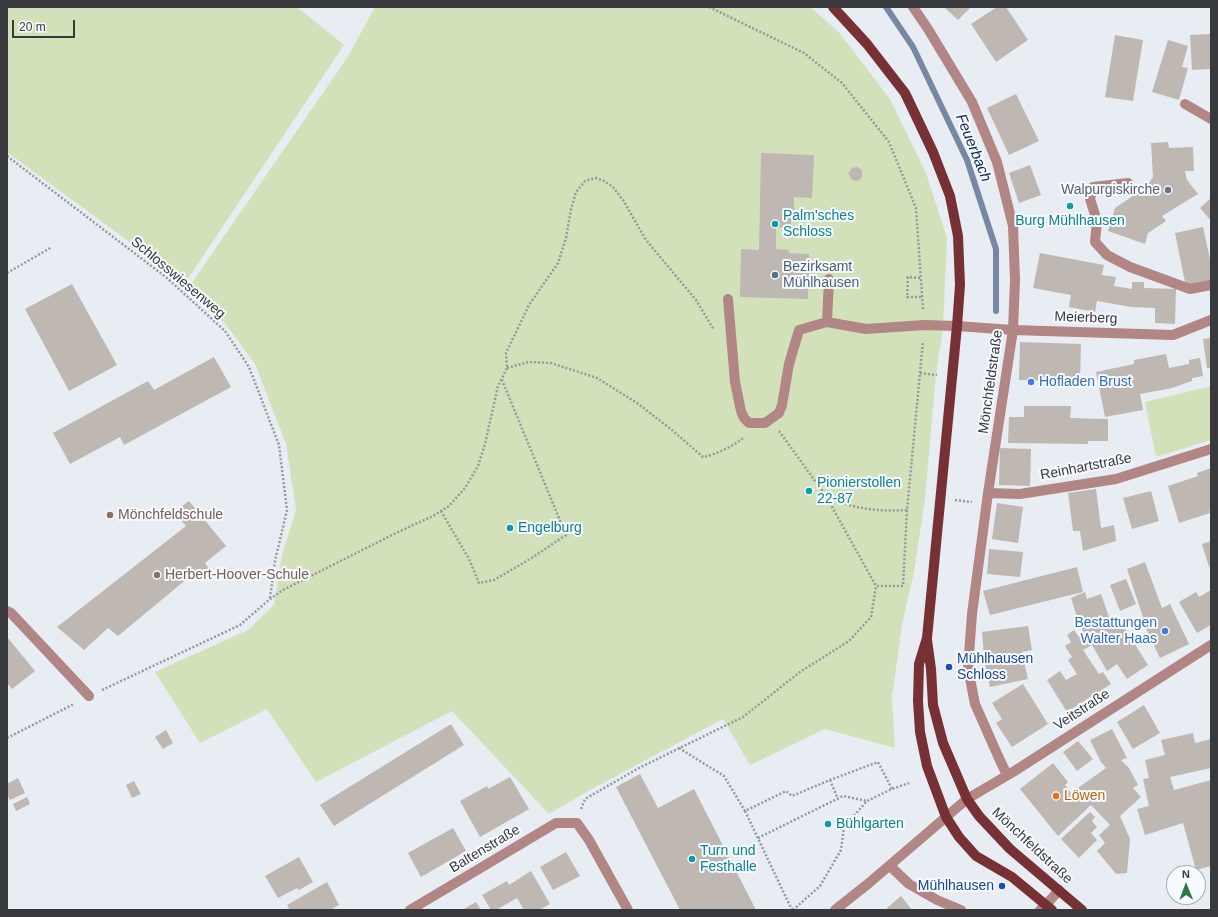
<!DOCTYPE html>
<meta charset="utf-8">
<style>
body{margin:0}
#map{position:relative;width:1218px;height:917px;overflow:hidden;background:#e8edf4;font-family:Arial,sans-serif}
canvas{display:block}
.frame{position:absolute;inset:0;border:8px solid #37393c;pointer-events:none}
.north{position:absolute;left:1166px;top:865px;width:40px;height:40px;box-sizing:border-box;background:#f7fafe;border:1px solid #aaadb0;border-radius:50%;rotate:359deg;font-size:11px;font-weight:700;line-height:16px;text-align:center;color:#37393c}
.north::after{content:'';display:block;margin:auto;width:14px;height:18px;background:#307642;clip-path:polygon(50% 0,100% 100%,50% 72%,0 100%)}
.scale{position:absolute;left:12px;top:20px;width:63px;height:18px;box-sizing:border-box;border:2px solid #37393c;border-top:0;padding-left:5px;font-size:12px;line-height:14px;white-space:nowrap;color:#37393c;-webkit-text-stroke:3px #f7fafe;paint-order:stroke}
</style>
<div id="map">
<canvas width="1218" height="917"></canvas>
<div class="frame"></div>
<div class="north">N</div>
<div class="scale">20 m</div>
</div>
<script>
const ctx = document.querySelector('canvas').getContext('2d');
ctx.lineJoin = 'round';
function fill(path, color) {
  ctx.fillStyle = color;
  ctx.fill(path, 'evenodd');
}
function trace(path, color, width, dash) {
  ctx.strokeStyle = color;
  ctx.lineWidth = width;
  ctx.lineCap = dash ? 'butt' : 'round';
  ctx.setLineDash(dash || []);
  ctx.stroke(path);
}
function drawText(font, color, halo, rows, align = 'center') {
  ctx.font = font + ' Arial,sans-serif';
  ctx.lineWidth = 4;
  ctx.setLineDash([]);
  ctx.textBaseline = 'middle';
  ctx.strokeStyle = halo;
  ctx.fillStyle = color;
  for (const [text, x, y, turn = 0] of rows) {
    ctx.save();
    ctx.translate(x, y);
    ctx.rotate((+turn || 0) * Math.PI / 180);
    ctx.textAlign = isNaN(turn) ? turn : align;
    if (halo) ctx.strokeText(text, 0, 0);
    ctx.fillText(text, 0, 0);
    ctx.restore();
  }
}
fill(new Path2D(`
 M7 7H297L344 45 185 283 7 152Z
 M375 7H810L838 31 890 99 926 173 947 238 943 328 936 374 925 499 914 572 902 625 892 697 895 748 825 729 750 765 723 719 590 790 549 814 452 711 316 782 267 709 200 743 155 672 248 630 274 605 282 555 296 510 286 444 255 364 227 326 189 287 347 58Z
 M1211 386V440L1156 457 1145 402Z`), '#d2e1ba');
trace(new Path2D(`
 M886 7 913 47 967 160 996 249V311`), '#7887a2', 6);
fill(new Path2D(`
 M944 7H971L958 20Z
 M997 7H1006L1028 40 996 62 971 24Z
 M1211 34V69L1192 70 1190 35Z
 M1115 35 1143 40 1133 101 1105 97Z
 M1168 40 1188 46 1182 67 1188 68 1179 100 1152 92Z
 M1016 94 1039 141 1009 155 987 108Z
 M1168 142 1169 148 1193 147 1194 171H1185L1187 180 1198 194 1162 216 1166 221 1148 233 1145 244 1108 231 1115 208 1146 187 1153 177 1151 143Z
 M761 153 814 155 812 198 794 197V220H791V228L776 227V249L789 250V253L809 254 808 299 740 297 741 249 759 250Z
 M1030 165 1041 195 1019 203 1009 173Z
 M857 167 862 170V177L858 181 852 180 848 173 852 168Z
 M1211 198V221L1200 208Z
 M1203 227 1211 264V283L1186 287 1175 233Z
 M1040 253 1104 265 1102 275 1116 277 1114 286 1132 289V282H1144V288L1176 289 1175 324 1155 323V308L1131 307 1097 301 1095 312 1069 307 1071 295 1033 288Z
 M72 284 117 365 69 391 25 309Z
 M1211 338V368H1207L1203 339Z
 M1020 342 1081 344 1080 381 1019 380Z
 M1166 354 1169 368 1189 364V360L1200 358 1203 376 1192 378V381L1172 388 1140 394 1143 410 1105 417 1096 372 1134 364V360Z
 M214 357 231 387 124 445 120 437 70 464 53 433 148 381 154 390Z
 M1024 406H1071L1070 418 1108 419V441H1088V444L1008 443 1009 417H1024Z
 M1000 448 1031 449 1030 486 999 485Z
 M1211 468V509L1209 510 1210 513 1179 523 1168 486 1198 476 1197 473Z
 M1096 489 1101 528 1114 525 1116 541 1083 551 1080 531H1073L1068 493Z
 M1151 491 1159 521 1132 529 1123 498Z
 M189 501 226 546 205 563 209 569 198 578 194 573 118 636 108 628 84 650 57 627 186 526 174 512Z
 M997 503 1023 507 1018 543 992 539Z
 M1211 541V566L1209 567 1202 544Z
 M989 549 1023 552 1020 577 987 574Z
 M1145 562 1162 608 1170 604 1189 644 1160 658 1141 618 1143 617 1127 569Z
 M1077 567 1083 592 990 615 983 591Z
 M1126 579 1136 604 1120 611 1110 585Z
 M1211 590V625L1197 633 1179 602 1196 592 1199 597Z
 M1085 592 1087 599 1101 594 1109 617H1115L1121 629 1124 627 1148 665 1127 679 1117 664 1107 671 1092 645 1083 650 1099 674 1103 672 1111 684 1067 712 1047 680 1060 671 1066 680 1077 674 1068 660 1072 657 1065 646 1071 642 1067 635 1074 630 1079 637 1084 634 1077 617 1071 598Z
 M1028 626 1032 650 1022 652 1028 679 990 687 984 660 1018 653 984 657 982 632Z
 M7 637 35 671 12 689 7 683Z
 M1023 684 1048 724 1012 747 996 723 1002 719 992 703Z
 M1144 705 1160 733 1133 749 1117 722Z
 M451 724 464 745 334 826 320 805Z
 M1112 729 1127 758 1121 760 1129 768 1138 785 1133 788 1141 797 1120 816 1130 839 1127 873 1116 874 1097 851 1105 843 1099 835 1110 825 1091 805 1058 836 1020 789 1053 763 1068 782 1065 785 1071 793 1106 768 1101 762 1090 740Z
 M166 730 173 743 163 749 155 737Z
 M1193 733 1195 743 1211 739V768L1170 777 1174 790 1211 780V866L1196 870 1183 823 1145 835 1137 809 1149 806 1143 779 1149 778 1145 760 1165 755 1161 740Z
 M1078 741 1093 759 1077 771 1063 752Z
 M640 774 658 808 694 789 756 910H680L616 787Z
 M510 777 529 809 480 837 460 801 487 786 488 789Z
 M18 778 25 793 10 800 7 794V784Z
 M134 781 141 794 132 798 126 785Z
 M27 797 30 804 16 811 13 804Z
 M1090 812 1095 817 1092 821 1097 827 1091 833 1097 840 1079 858 1061 839Z
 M453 828 466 851 421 877 408 853Z
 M566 852 580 876 553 890 540 867Z
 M299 857 313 882 299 890 297 888 278 898 265 876Z
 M531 871 550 904 539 910H524L517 898 496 910H491L482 895 507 881 509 885Z
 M327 882 339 905 330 910H290L287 905Z
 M901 896 912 910H885L887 908Z
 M476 902 481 910H462Z`), '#beb7b2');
trace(new Path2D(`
 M709 7 804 53 842 83 889 142 916 208 923 310
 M7 156 167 278 225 331 249 367 279 445 287 510 275 561 270 598
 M7 273 52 247
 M920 278 908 277 907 297H922
 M507 368 528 362 551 363 597 378 637 403 672 430 703 457C715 455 736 445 744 437
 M920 373 937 375
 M779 431 826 496 876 586H903L907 510 923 341
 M827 496C852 509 879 512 907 510
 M955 500 972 502
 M441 511 469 559 479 583 494 580 530 559 566 535 502 380
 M102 690 240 625 270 599 283 590 396 533 433 516 449 506 465 488 478 466 485 444 498 386 507 368 506 353 529 305 558 263 566 238 571 209 576 192 585 181 596 178 604 181 613 187 623 200 646 240 696 300 714 330
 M7 738 74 704
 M679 748 724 776 745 811 786 791 792 796 830 780 878 762 892 789
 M830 780 838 799
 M581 809 585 799 639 768 743 717 800 672 849 641 871 617 876 586
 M745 811 792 910
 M758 838 843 796 867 801
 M793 910 820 886 841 850 844 827 867 801 892 789 909 783`), '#95999e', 2.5, [2, 2]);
trace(new Path2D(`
 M913 7 928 29 972 102 997 162 1013 226 1015 280 1013 330 988 493 972 614 968 668 975 704 998 756 1007 775
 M1185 104 1211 119
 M1128 183 1093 187 1090 199 1097 221 1095 242 1107 255 1130 267 1190 289 1211 285
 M728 299 735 382 741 411 744 418 749 423H765L779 413 782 405 789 364 799 330 827 322 866 329 924 325 957 326 1013 330 1173 335 1211 320
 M827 322 829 279
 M988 493 1020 494 1116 479 1211 449
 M7 611 11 613 89 696
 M890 866 909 884 937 900 961 910
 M410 910 556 823H577L589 840 628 910
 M835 910 869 883 967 799 1013 772 1211 645
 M1040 910 1046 905 1059 890`), '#b18685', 10);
trace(new Path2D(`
 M833 7 867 44 905 93 933 152 950 196 958 236 960 285 957 326 927 638 919 664 918 701 920 732 927 766 946 817 959 837 976 856 1012 877 1052 910
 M927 640 931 669 933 705 943 743 967 799 979 816 1010 849 1082 910`), '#773034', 10);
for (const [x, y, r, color] of [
 [1168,190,4,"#6b7280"],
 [1070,206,4,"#0f9aa8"],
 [775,224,4,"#0f9aa8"],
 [775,275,4,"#5c6f8a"],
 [1031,382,4,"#3f7fe0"],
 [809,491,4,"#0f9aa8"],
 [110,515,4,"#8d6e63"],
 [510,528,4,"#0f9aa8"],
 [157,575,4,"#8d6e63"],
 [1165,631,4,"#3f7fe0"],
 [949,667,4,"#1a4fb4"],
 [1056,796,4,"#e8710a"],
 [828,824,4,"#0f9aa8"],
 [692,859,4,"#0f9aa8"],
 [1002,886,4,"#1a4fb4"]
]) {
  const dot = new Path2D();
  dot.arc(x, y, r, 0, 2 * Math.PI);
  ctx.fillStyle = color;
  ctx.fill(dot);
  trace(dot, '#f7fafe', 1.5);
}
drawText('14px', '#5b616d', '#f7fafe', [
 ["Walpurgiskirche",1160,190]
], 'right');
drawText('14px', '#0d838f', '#f7fafe', [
 ["Palm'sches",783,216],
 ["Schloss",783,232],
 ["Burg Mühlhausen",1070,221,"center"],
 ["Pionierstollen",817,483],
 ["22-87",817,499],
 ["Engelburg",518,528],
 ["Bühlgarten",836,824],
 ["Turn und",700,851],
 ["Festhalle",700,867]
], 'left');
drawText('14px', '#4e5e75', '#f7fafe', [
 ["Bezirksamt",783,267],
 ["Mühlhausen",783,283]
], 'left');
drawText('14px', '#37393c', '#f7fafe', [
 ["Schlosswiesenweg",178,278,40],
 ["Meierberg",1086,318,2],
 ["Mönchfeldstraße",991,382,-82],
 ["Reinhartstraße",1086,467,-11],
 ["Veitstraße",1082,710,-33],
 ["Mönchfeldstraße",1032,846,43],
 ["Baltenstraße",485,849,-31]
]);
drawText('14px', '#366cbe', '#f7fafe', [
 ["Hofladen Brust",1039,382],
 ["Bestattungen",1157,623,"right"],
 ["Walter Haas",1157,639,"right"]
], 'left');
drawText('14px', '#785e54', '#f7fafe', [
 ["Mönchfeldschule",118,515],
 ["Herbert-Hoover-Schule",165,575]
], 'left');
drawText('14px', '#164399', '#f7fafe', [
 ["Mühlhausen",957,659],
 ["Schloss",957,675],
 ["Mühlhausen",994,886,"right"]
], 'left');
drawText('14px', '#c56008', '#f7fafe', [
 ["Löwen",1064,796]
], 'left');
drawText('italic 15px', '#0e2754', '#f7fafe', [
 ["Feuerbach",973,148,68]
]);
</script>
